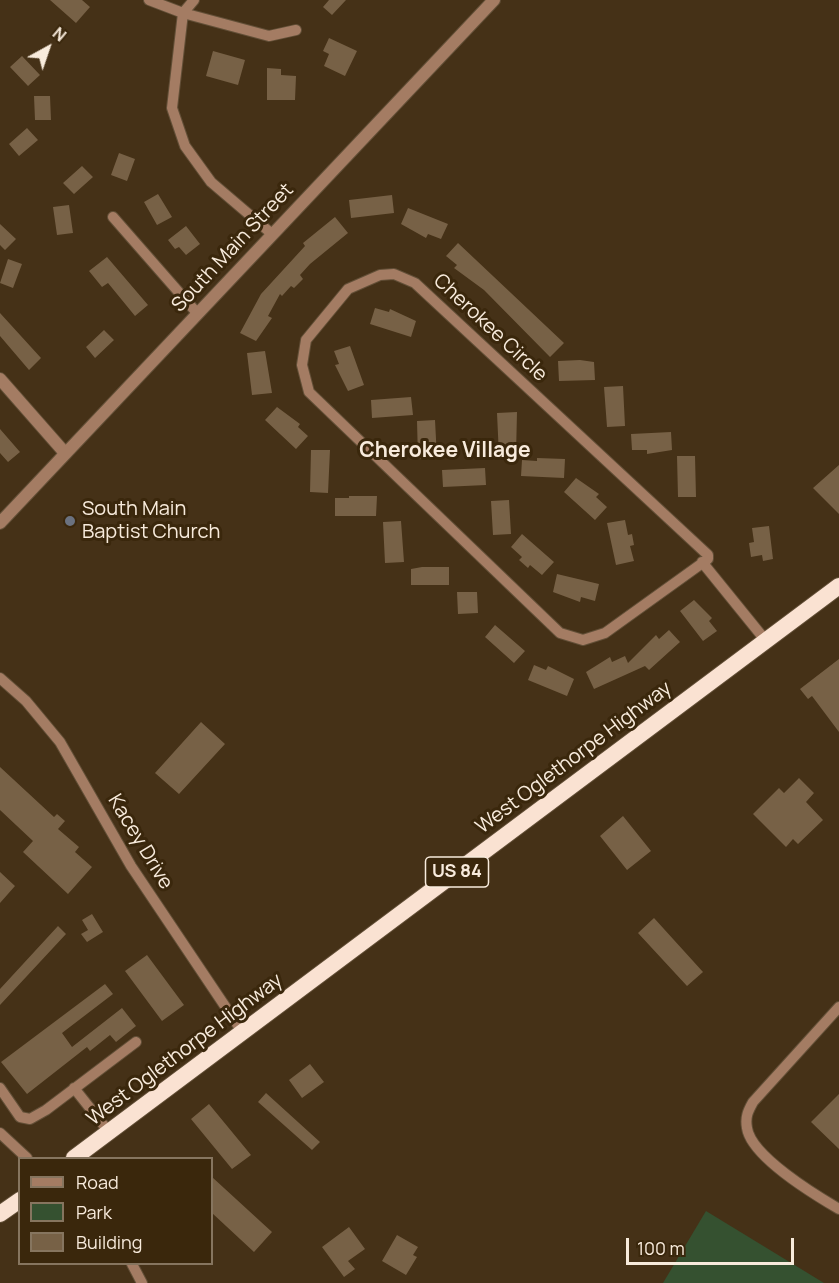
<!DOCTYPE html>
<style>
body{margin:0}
#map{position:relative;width:839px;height:1283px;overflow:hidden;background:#453117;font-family:Manrope,sans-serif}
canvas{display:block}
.legend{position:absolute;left:18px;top:1157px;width:195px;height:108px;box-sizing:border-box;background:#3a270c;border:2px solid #86755f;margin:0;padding:8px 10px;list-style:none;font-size:18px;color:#f8ebdc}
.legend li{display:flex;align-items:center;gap:12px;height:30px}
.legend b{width:30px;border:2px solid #86755f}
.north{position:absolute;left:18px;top:18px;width:60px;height:60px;-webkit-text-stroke:4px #3a270c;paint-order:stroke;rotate:40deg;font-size:16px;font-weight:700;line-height:24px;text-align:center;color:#f8ebdc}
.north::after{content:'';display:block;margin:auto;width:21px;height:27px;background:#f8ebdc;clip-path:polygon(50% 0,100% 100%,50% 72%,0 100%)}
.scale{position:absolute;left:626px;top:1238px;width:168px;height:27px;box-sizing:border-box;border:3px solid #f8ebdc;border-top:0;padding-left:8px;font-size:18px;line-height:21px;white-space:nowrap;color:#f8ebdc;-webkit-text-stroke:4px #3a270c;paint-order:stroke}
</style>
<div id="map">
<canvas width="839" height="1283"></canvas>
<ul class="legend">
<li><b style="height:8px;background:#a47c63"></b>Road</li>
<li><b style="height:16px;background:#355130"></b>Park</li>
<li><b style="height:16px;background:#776146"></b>Building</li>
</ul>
<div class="north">N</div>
<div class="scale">100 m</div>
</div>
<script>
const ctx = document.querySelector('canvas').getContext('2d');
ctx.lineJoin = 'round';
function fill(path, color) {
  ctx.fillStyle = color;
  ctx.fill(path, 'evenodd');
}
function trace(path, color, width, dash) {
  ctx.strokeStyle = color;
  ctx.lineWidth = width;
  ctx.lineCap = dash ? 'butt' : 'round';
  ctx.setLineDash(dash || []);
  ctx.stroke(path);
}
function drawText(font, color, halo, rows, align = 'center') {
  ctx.font = font + ' Manrope,sans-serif';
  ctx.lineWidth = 6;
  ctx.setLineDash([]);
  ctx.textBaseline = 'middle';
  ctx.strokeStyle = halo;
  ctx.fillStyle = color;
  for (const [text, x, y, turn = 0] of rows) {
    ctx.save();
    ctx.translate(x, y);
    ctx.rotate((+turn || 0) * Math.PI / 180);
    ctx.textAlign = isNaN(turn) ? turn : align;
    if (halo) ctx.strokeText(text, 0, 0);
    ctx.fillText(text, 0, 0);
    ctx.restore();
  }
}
fill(new Path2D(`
 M706 1211 824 1283H663Z`), '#355130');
fill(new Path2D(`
 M50 0H82L90 7 76 23Z
 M329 0H346L332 15 323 7Z
 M329 38 357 51 345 76 324 66 329 54 323 51Z
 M213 51 245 60 238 85 206 76Z
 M22 56 40 75 28 86 10 67Z
 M267 68 281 69V75L296 76 295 100H267Z
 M34 96H50L51 120H35Z
 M27 128 38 140 19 156 9 144Z
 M119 153 135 159 127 181 111 175Z
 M82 166 93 177 74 194 63 183Z
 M158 194 172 217 157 225 144 202Z
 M392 195 394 213 351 218 349 200Z
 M69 205 73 233 57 235 53 207Z
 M408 208 448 224 441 239 428 234 426 238 401 224Z
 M335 217 348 233 310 264 300 275 303 279 294 288 291 286 282 296 280 294 268 316 272 318 256 341 240 333 261 294 305 246 303 243Z
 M0 224 16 239 5 250 0 245Z
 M186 226 200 244 186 255 179 247 175 249 168 240Z
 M458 243 564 343 550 357 484 290 454 268 457 265 446 256Z
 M107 257 148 305 135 316 108 283 102 287 89 271Z
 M8 259 22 264 13 288 0 283Z
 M375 308 389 312 390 309 416 321 411 337 370 324Z
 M0 313 41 358 29 370 0 336Z
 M104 330 114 340 95 358 86 347Z
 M350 346 364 385 348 391 335 365 339 364 334 351Z
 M265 351 272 393 252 395 247 353Z
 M580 360 594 362 595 380 559 381 558 361Z
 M623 386 625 426 607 427 604 387Z
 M411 397 413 415 372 418 371 400Z
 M277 407 300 424 298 427 308 436 296 449 265 420Z
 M517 412 516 455 499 456 497 413Z
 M435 420 437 458 418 459 417 421Z
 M0 429 20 452 8 462 0 453Z
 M671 432 672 450 647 454V450H632L631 434Z
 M311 450H330L328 493 310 492Z
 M677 456H695L696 497H678Z
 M537 458 565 459 564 478 521 476 522 460 537 461Z
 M839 465V514L813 488Z
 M485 468 486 485 443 487 442 470Z
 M576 478 599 494 596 497 607 507 595 520 564 492Z
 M349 496H377L376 516H335V498H349Z
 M509 500 511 534 493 535 491 501Z
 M625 520 628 535 632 534 634 545 630 546 634 561 616 565 607 523Z
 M401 521 404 562 385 563 383 522Z
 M769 526 773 559 763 561 762 555 751 557 749 543 754 542 752 528Z
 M522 534 554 562 542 575 530 565 528 568 519 560 522 557 511 547Z
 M422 567H449V585H411V569Z
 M557 574 599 584 595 601 581 597 580 602 553 592Z
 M457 592H477L478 613 458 614Z
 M694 600 712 618 709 621 717 631 703 641 680 611Z
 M495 625 525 651 514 663 485 637Z
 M669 630 680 642 649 670 645 666 594 689 586 672 610 657 612 662 625 656 628 663 656 635 659 639Z
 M839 659V732L812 696 808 699 800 689Z
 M534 665 546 670 548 666 574 679 567 696 528 680Z
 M201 722 225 744 179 794 155 773Z
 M0 767 54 817 57 814 65 821 58 829 79 847 75 852 92 867 68 894 23 852 33 841 0 810Z
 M799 778 814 793 806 802 823 820 798 844 793 839 786 847 753 814 779 788 784 793Z
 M623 816 651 851 627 870 600 836Z
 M0 872 15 886 0 903Z
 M92 914 103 932 87 942 81 934 88 930 82 920Z
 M654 918 703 972 687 986 638 933Z
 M58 926 66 934 0 1005V989Z
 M147 955 184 1005 162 1021 125 971Z
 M105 984 113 994 62 1033 72 1047 122 1008 136 1026 116 1042 110 1035 90 1051 87 1047 27 1094 1 1062Z
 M310 1064 324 1082 302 1098 289 1080Z
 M266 1093 320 1142 312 1150 258 1102Z
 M839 1094V1149L811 1122Z
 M209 1104 251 1155 232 1169 191 1119Z
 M212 1177 272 1232 254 1252 212 1213Z
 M349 1227 365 1249 348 1261 355 1269 344 1277 322 1247Z
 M397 1235 418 1247 413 1255 417 1257 406 1275 382 1261Z`), '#776146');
const minor = new Path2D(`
 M149 0 183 13 269 36 296 30
 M194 0 183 13 172 108 185 146 211 182 272 234
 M113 217 197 313
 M394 274 415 283 708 555V559L605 633 583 640 560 633 309 392 302 365 306 340 348 289 380 275Z
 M702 562 766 641
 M0 678 26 701 60 742 131 866 243 1033
 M839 1007 753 1102C748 1111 745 1117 747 1128 751 1156 815 1195 839 1209
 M0 1088 20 1117 30 1119 46 1110 136 1042
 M74 1088 109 1132
 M0 1133 27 1158
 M132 1264 142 1283`);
const tertiary = new Path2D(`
 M0 379 65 453
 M0 523 494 0`);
const trunk = new Path2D(`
 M74 1158 839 586
 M0 1214 20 1200`);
trace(minor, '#624f37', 12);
trace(tertiary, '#624f37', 14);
trace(trunk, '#624f37', 18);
trace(minor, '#a47c63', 10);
trace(tertiary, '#a47c63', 12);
trace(trunk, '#fae2d2', 16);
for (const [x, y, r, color] of [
 [70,521,6,"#6b7280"]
]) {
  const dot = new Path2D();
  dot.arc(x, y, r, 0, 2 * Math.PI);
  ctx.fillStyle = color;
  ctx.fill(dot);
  trace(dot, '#3a270c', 2);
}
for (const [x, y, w] of [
 [457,872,63]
]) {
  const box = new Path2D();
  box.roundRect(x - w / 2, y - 15, w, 30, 4.5);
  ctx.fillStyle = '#3a270c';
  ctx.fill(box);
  trace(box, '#f8ebdc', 1.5);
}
drawText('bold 18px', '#f8ebdc', null, [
 ["US 84",457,872]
]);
drawText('20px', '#f8ebdc', '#3a270c', [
 ["South Main Street",233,248,-47],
 ["Cherokee Circle",490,328,43],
 ["West Oglethorpe Highway",574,758,-37],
 ["Kacey Drive",140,842,59],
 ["West Oglethorpe Highway",185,1050,-37]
]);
drawText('20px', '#f8ebdc', '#3a270c', [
 ["South Main",82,509],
 ["Baptist Church",82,532]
], 'left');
drawText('bold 21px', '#f8ebdc', '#3a270c', [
 ["Cherokee Village",445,451]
]);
</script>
